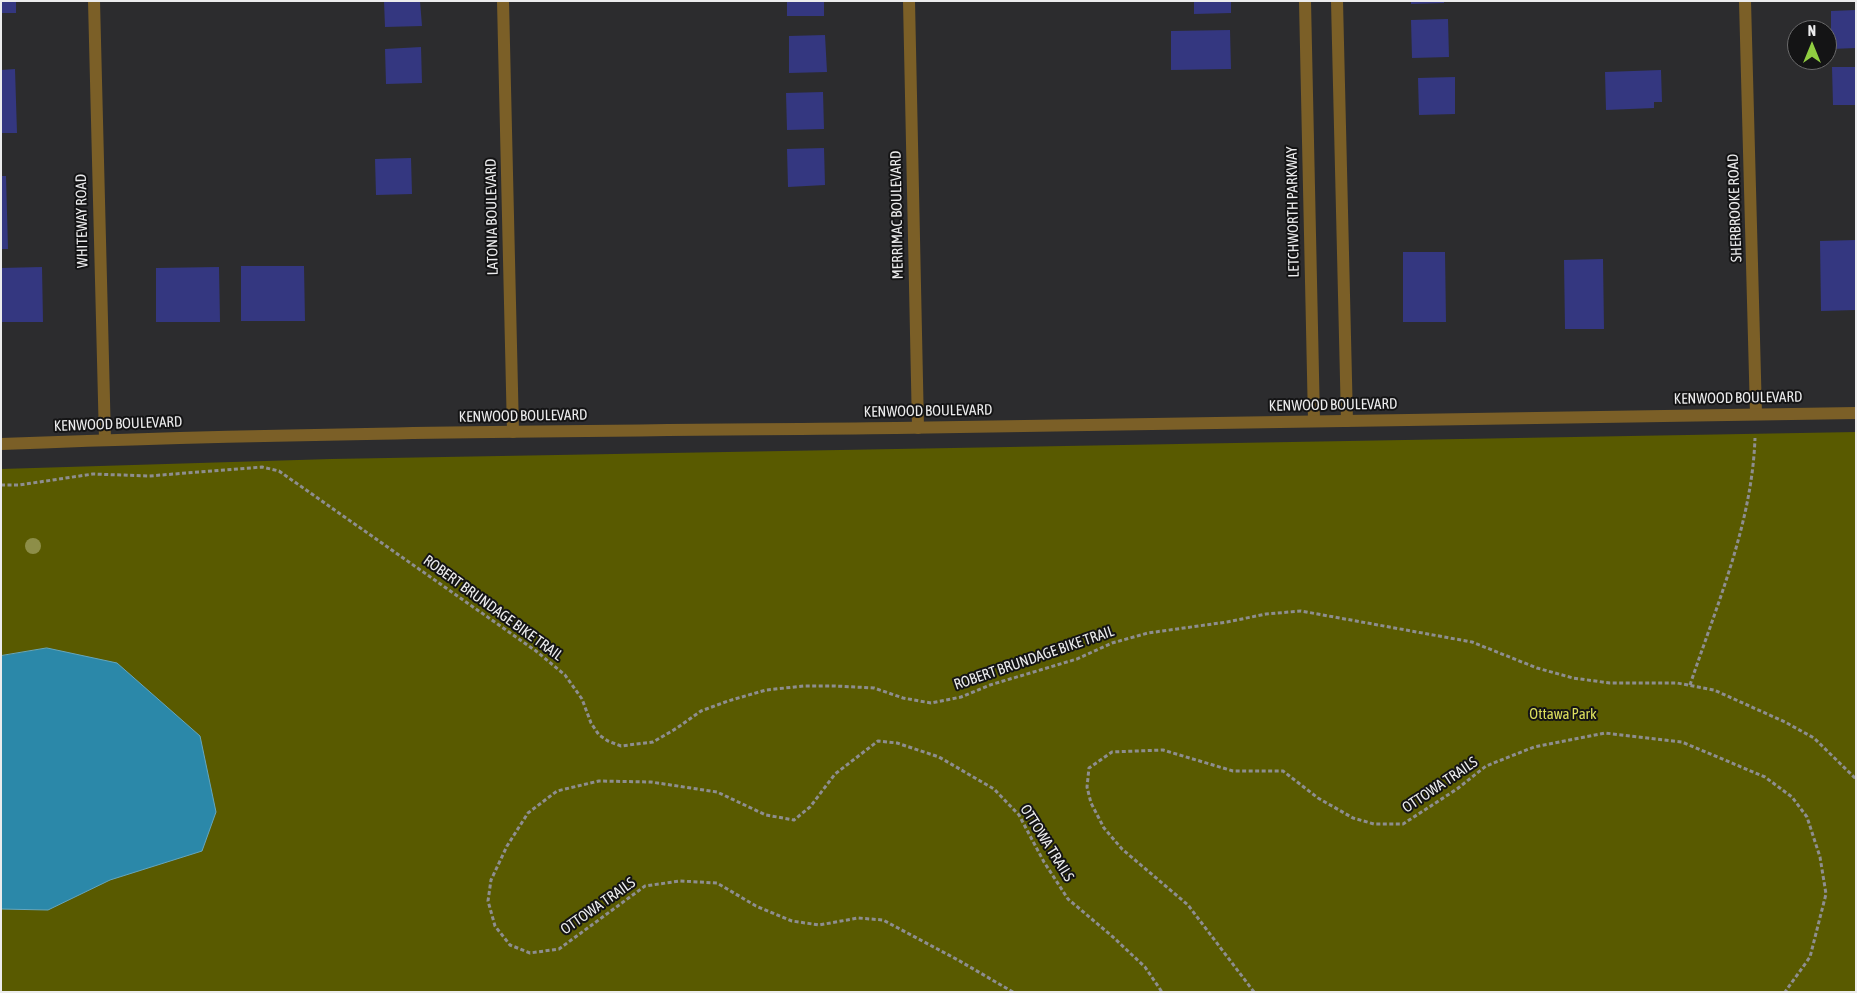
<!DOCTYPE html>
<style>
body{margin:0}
#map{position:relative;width:1857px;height:993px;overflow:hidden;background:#2c2c2e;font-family:"Asap Condensed",sans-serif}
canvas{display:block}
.frame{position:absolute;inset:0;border:2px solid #ececed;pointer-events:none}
.north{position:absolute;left:1787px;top:20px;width:50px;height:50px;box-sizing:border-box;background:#141415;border:1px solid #6a6a6b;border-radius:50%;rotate:0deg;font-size:14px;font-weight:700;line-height:20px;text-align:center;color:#ececed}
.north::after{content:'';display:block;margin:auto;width:18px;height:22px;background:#90cd41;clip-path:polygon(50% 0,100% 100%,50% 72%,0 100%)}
</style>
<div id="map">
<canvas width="1857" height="993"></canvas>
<div class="frame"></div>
<div class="north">N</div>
</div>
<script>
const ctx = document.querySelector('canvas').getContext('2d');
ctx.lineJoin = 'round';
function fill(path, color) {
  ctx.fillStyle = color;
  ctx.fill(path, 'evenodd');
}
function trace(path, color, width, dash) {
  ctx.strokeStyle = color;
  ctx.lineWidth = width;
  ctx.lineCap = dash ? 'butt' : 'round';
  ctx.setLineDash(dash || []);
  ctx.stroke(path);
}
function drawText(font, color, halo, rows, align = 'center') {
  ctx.font = font + ' "Asap Condensed",sans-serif';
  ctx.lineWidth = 4;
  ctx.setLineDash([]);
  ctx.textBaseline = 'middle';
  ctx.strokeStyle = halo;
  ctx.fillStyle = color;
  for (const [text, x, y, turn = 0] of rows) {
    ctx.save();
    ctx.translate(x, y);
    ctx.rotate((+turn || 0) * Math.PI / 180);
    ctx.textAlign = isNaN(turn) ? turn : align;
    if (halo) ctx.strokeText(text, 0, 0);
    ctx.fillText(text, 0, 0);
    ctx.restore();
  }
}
fill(new Path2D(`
 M1856 432V992H1V469L331 459Z`), '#595a00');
const water = new Path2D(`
 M47 648 117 663 200 736 216 812 202 851 110 880 48 910 1 909V656Z`);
fill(water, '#2b88a9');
trace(water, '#65a6bd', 1);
fill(new Path2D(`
 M1 1H16V13H1Z
 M384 1H420L422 26 385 27Z
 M787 1H824V16H787Z
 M1194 1H1231V13L1194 14Z
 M1411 1H1444V3L1411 4Z
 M1856 10V48L1831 49V11Z
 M1448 19 1449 57 1412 58 1411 20Z
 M1230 30 1231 69 1171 70V31Z
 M825 35 827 72 789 73V36Z
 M421 47 422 83 386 84 385 49Z
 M1832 67H1856V105H1833Z
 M15 69 17 133H1V70Z
 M1661 70 1662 102H1654V108L1606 110 1605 72Z
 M1455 77V114L1419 115 1418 78Z
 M823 92 824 129 787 130 786 93Z
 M824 148 825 185 788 187 787 149Z
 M411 158 412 194 376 195 375 159Z
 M1 176H6L8 249H1Z
 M1856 240V310L1821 311 1820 241Z
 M1403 252H1445L1446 322H1403Z
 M1603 259 1604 329H1565L1564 260Z
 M241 266H304L305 321H241Z
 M42 267 43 322H1V268Z
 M219 267 220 322H156V268Z`), '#343780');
trace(new Path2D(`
 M1 485H19L93 474 149 476 262 467 279 471 536 651 565 675 582 699 591 723 599 735 608 741 621 746 653 742 677 728 701 711 728 701 766 690 804 686H835L874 688 903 698 931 703 961 697 990 685 1077 659 1112 643 1148 633 1227 622 1266 614 1301 611 1472 642 1537 668 1573 678 1610 683H1677L1714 690 1785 722 1814 738 1856 779
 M1690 685C1717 604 1752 524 1755 438
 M1013 992 958 960 883 920 858 918 819 925 792 921 756 906 717 883 680 881 645 886 559 949 530 953 510 945 495 926 488 901 491 880 507 846 528 813 557 791 599 781 651 782 717 792 766 815 794 820 810 807 835 774 878 741 897 743 939 757 994 789 1019 815 1044 862 1068 899 1113 937 1145 967 1162 992
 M1254 992 1188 905 1122 849 1104 828 1091 803 1087 787 1089 768 1112 752 1163 750 1233 771H1283L1318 798 1353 818 1374 824H1403L1457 789 1486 766 1534 747 1605 733 1682 742 1765 777 1792 797 1807 817 1820 857 1826 894 1810 957 1785 992`), '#8e8e8f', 3, [4, 2.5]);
trace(new Path2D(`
 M94 1 105 440
 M503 1 513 432
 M909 1 918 428
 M1305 1 1314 421
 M1337 1 1347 421
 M1745 1 1756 414`), '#7b5f27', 12);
trace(new Path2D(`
 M1 444C299 432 598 431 896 428 1216 424 1536 419 1856 413`), '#7b5f27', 12);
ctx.fillStyle = '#8d8e48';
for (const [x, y] of [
 [33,546]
]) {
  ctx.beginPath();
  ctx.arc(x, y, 8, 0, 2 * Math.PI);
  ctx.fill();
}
drawText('15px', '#ececed', '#141415', [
 ["SHERBROOKE ROAD",1735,208,-92],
 ["LETCHWORTH PARKWAY",1293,212,-91],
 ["MERRIMAC BOULEVARD",897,215,-91],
 ["LATONIA BOULEVARD",492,217,-91],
 ["WHITEWAY ROAD",82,221,-91],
 ["KENWOOD BOULEVARD",1738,398,-1],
 ["KENWOOD BOULEVARD",1333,405,-1],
 ["KENWOOD BOULEVARD",928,411,-1],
 ["KENWOOD BOULEVARD",523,416,-1],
 ["KENWOOD BOULEVARD",118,424,-2],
 ["ROBERT BRUNDAGE BIKE TRAIL",493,608,36],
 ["ROBERT BRUNDAGE BIKE TRAIL",1034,658,-19],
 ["OTTOWA TRAILS",1440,785,-34],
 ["OTTOWA TRAILS",1047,843,58],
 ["OTTOWA TRAILS",598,906,-35]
]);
drawText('15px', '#dcdf5d', '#141415', [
 ["Ottawa Park",1563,714]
]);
</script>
